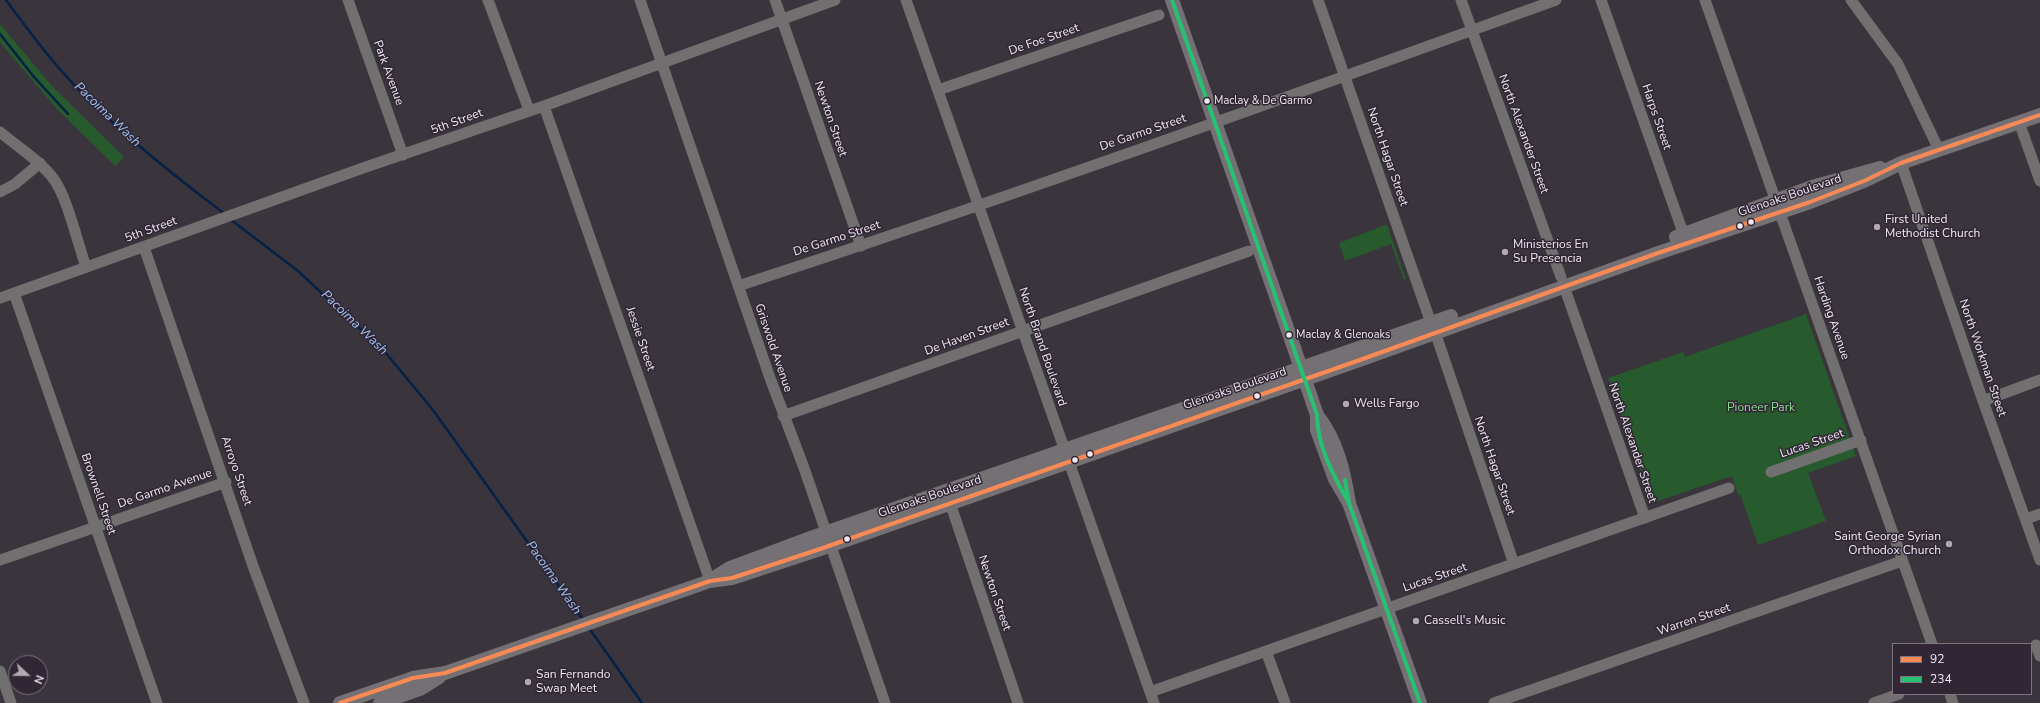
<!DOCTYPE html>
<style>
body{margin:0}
#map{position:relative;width:2040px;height:703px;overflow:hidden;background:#3a343c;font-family:"Nunito Sans",sans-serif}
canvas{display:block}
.legend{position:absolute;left:1892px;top:643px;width:140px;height:52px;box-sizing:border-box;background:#302634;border:1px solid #7c7480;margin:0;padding:5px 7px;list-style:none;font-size:12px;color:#efe8f2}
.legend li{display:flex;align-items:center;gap:8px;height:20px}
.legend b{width:20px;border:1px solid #7c7480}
.north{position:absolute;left:8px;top:655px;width:40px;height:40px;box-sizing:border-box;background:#302634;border:1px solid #7c7480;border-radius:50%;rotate:112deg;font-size:11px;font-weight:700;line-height:16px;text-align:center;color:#efe8f2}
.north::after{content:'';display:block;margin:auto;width:14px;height:18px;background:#b0a9b2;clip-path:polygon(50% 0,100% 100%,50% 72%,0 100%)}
</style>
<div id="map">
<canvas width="2040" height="703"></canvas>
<ul class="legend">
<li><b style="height:5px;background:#f98a56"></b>92</li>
<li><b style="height:5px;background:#26c172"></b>234</li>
</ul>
<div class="north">N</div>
</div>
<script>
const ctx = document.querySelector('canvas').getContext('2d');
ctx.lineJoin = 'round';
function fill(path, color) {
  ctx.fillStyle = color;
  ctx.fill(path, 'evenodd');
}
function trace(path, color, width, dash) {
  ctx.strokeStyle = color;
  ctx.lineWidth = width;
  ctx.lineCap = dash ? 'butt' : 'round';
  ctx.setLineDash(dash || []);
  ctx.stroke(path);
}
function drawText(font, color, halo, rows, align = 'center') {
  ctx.font = font + ' "Nunito Sans",sans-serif';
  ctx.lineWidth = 3;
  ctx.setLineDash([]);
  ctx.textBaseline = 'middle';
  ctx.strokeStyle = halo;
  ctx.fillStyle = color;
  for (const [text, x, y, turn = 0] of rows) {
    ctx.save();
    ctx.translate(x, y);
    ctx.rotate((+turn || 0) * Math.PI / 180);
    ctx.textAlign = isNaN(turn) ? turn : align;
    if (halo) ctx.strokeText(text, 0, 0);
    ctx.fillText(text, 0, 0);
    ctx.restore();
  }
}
fill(new Path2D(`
 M0 24 51 85 124 157 115 166 57 109 9 53 0 42Z
 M1385 225H1387L1406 279 1404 280 1391 244 1345 261 1339 243Z
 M1806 314 1856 456 1808 473 1826 521 1758 545 1740 494 1738 495 1732 476 1652 503 1608 378 1683 352 1685 357Z`), '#275a2d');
trace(new Path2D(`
 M6 0C31 34 57 69 88 99 130 141 177 178 225 214
 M0 34 34 77 68 114
 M230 219 298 271 385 352 433 410 584 621
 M589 628 642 703`), '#052146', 2.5);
trace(new Path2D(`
 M348 0 403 155
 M488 0 529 110
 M640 0 770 378 804 468 885 703
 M775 0 861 246
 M906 0 1154 703
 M1318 0 1431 323
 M1461 0 1561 277
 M1601 0 1686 241
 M1705 0 1932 644
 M1851 0 1898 64 1939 150
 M938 90 1159 15
 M544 106 710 581
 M2019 122 2040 181
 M0 132C18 147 39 160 53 178 67 196 78 244 86 267
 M1901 163 1983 401 2040 560
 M0 192 15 184 40 163
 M144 247 253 566 304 703
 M738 286C1012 197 1284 98 1556 0
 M1564 286 1645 518
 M14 293 157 703
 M0 298 363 168 544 106 835 0
 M1435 332 1514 564
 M1983 401 2040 380
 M783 416 1249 251
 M1771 472 1861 440
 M948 497 1018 703
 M2026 519 2040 514
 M0 560 226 482
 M2036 645 2040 656
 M1266 651 1285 703
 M0 671 11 703
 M1150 692 1729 488
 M1950 694 1953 703
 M1494 703 1902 561
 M1874 703 1899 694`), '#726f71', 11);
trace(new Path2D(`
 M1172 0 1291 339 1317 415V430L1335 479 1349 503
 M1676 237 1812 187 1880 168
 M1317 415C1337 440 1344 472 1349 503L1420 703
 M714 578 730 568 813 537 1451 316
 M340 703 413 678 445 673 710 581 732 578 820 549 1357 361 1658 253 1810 202 1864 181 1901 163 2040 115
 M380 703 420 689 439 677`), '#757073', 14);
trace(new Path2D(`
 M340 703 413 678 445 673 710 581 732 578 820 549 1357 361 1658 253 1810 202 1864 181 1901 163 2040 115`), '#f98a56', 4);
trace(new Path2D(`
 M1172 0 1317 415C1317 446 1334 477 1349 503
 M1345 480 1349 503 1420 703`), '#26c172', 4);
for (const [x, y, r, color] of [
 [1207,101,3.5,"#efe8f2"],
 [1751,222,3.5,"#efe8f2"],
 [1740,226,3.5,"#efe8f2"],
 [1877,227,4,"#b0a9b2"],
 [1505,252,4,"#b0a9b2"],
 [1289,335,3.5,"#efe8f2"],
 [1257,396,3.5,"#efe8f2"],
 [1346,404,4,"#b0a9b2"],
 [1090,454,3.5,"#efe8f2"],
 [1075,460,3.5,"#efe8f2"],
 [847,539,3.5,"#efe8f2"],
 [1949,544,4,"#b0a9b2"],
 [1416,621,4,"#b0a9b2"],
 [528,682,4,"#b0a9b2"]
]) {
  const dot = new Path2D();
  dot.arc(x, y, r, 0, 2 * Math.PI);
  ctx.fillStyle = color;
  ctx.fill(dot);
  trace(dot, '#302634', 1.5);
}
drawText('11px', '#efe8f2', '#302634', [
 ["Maclay & De Garmo",1214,101],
 ["Maclay & Glenoaks",1296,335]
], 'left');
drawText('12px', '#efe8f2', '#302634', [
 ["De Foe Street",1044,40,-19],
 ["Park Avenue",388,73,70],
 ["Harps Street",1656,117,71],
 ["Newton Street",830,119,71],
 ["5th Street",457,122,-20],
 ["De Garmo Street",1143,133,-19],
 ["North Alexander Street",1523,134,70],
 ["North Hagar Street",1387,157,71],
 ["Glenoaks Boulevard",1790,196,-19],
 ["5th Street",151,230,-20],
 ["De Garmo Street",837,239,-18],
 ["Harding Avenue",1831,318,71],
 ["De Haven Street",967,337,-20],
 ["Jessie Street",640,339,71],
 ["North Brand Boulevard",1042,347,71],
 ["Griswold Avenue",773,348,71],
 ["North Workman Street",1982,358,71],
 ["Glenoaks Boulevard",1235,389,-19],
 ["North Alexander Street",1632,443,71],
 ["Lucas Street",1812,444,-19],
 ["North Hagar Street",1494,466,71],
 ["Arroyo Street",236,471,71],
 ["De Garmo Avenue",165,489,-19],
 ["Brownell Street",98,494,71],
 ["Glenoaks Boulevard",930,497,-19],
 ["Lucas Street",1435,578,-19],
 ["Newton Street",994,593,71],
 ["Warren Street",1694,620,-19]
]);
drawText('12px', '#efe8f2', '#302634', [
 ["First United",1885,220],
 ["Methodist Church",1885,234],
 ["Ministerios En",1513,245],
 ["Su Presencia",1513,259],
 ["Wells Fargo",1354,404],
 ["Saint George Syrian",1941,537,"right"],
 ["Orthodox Church",1941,551,"right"],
 ["Cassell's Music",1424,621],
 ["San Fernando",536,675],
 ["Swap Meet",536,689]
], 'left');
drawText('12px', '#8add90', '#302634', [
 ["Pioneer Park",1761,408]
]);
drawText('italic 13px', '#9ec3f4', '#302634', [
 ["Pacoima Wash",107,115,44],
 ["Pacoima Wash",354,323,44],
 ["Pacoima Wash",553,578,55]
]);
</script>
